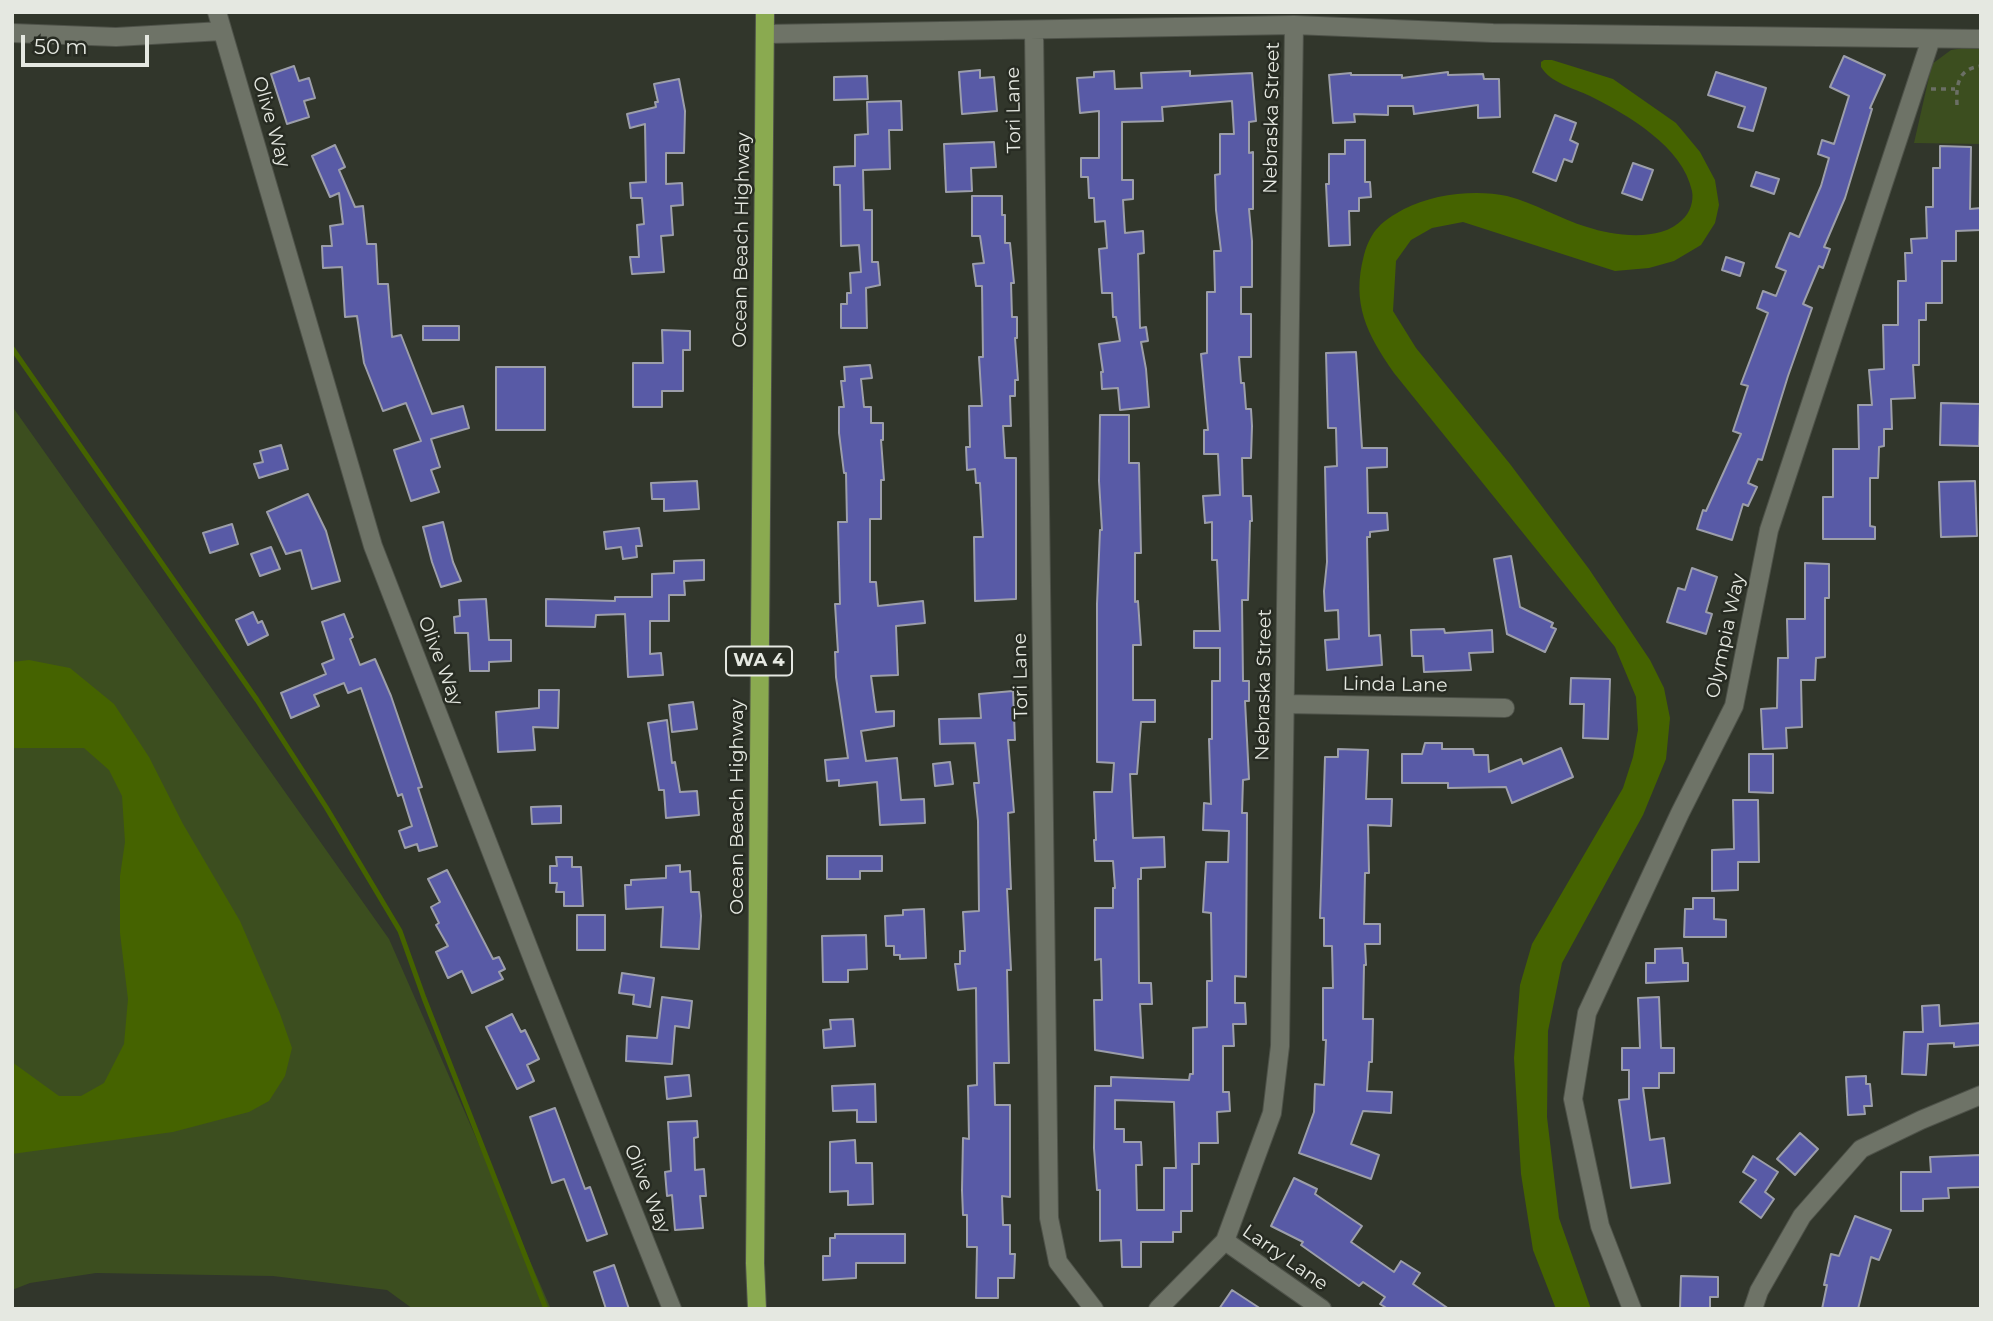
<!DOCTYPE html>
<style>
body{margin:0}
#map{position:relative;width:1993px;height:1321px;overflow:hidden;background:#31362b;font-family:Montserrat,sans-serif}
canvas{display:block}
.frame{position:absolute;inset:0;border:14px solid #e5e8e1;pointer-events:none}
.scale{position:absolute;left:21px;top:35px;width:128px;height:32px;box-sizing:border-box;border:4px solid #e5e8e1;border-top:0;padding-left:9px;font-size:21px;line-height:24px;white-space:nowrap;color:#e5e8e1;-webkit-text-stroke:5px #272b22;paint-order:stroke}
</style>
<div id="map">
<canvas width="1993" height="1321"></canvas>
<div class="frame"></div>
<div class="scale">50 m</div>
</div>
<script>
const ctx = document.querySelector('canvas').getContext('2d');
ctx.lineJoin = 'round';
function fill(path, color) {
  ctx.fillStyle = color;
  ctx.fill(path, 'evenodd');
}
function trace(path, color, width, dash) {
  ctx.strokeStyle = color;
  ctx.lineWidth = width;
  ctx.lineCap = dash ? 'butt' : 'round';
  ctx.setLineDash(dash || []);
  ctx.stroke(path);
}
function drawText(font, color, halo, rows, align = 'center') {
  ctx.font = font + ' Montserrat,sans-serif';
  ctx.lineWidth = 5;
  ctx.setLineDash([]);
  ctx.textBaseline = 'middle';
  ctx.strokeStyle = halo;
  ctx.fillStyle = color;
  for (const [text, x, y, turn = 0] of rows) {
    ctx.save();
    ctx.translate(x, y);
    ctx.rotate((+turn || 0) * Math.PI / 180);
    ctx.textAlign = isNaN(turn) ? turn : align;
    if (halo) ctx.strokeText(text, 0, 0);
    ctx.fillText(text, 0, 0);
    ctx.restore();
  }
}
fill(new Path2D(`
 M1970 47H1981V144L1914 143 1932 64 1951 50Z
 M12 406 389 939 551 1309H413L387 1290 273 1276 96 1273 30 1283 12 1290Z`), '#3c4e1f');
fill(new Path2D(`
 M1544 60H1552L1613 79 1676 123 1700 152 1715 180 1719 205 1715 223 1701 245 1674 261 1649 268 1615 271 1463 222 1432 228 1411 240 1396 261 1393 311 1416 348 1510 464 1589 569 1650 660 1664 688 1670 718 1666 759 1643 815 1562 963 1548 1031 1547 1117 1559 1218 1591 1309H1556L1533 1250 1521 1174 1514 1058 1520 985 1532 944 1623 788 1633 757 1638 730 1636 697 1615 647 1394 373C1367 334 1351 304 1364 255 1371 230 1382 221 1404 209 1432 194 1476 189 1507 196 1535 203 1560 219 1587 227 1614 236 1661 242 1682 220 1690 213 1694 201 1692 191 1683 147 1628 115 1590 96 1573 88 1551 83 1541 67V62Z
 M29 660 70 668 114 704 149 757 183 824 240 921 280 1014 292 1048 285 1076 269 1101 249 1112 173 1132 12 1154V1062L59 1096H81L104 1083 124 1044 128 999 120 933V876L125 842 122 796 109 770 84 748H12V662Z`), '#456300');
trace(new Path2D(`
 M12 348 257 700 326 807 400 931 424 998 546 1309`), '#456300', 5);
const building = new Path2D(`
 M1844 56 1885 75 1870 108 1872 109 1845 198 1824 247 1830 249 1823 268 1819 266 1803 304 1812 308 1788 376 1762 460 1758 459 1748 483 1757 487 1748 506 1743 504 1732 540 1697 529 1703 510 1706 511 1741 434 1733 431 1748 386 1741 384 1768 313 1757 308 1763 291 1776 296 1786 271 1776 267 1790 233 1799 237 1821 186 1829 158 1818 154 1822 140 1834 144 1849 96 1830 87Z
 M294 66 299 81 309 78 315 98 304 101 309 117 287 124 271 74Z
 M980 70V78L994 77 997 111 962 114 959 72Z
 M1114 71 1115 89 1142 88 1141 73 1190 71V76L1252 73 1256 121 1249 122V153L1253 152V209H1249L1252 241V287H1241V314H1251V357H1239L1241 383H1244L1246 409H1251L1252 426 1251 458H1242L1243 496H1251L1252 521H1250L1248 600H1242L1243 681H1249V701H1245L1249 779 1243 780 1242 813H1247L1246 977 1235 976V1003H1245L1246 1024H1233L1234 1046H1223V1092H1229L1230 1111 1217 1112 1218 1143H1199V1164H1192V1211H1181V1232H1173V1242H1141V1267H1122L1121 1240 1100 1241V1190H1097L1094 1148 1095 1086H1111V1077L1189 1080 1190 1074H1193V1028L1207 1027V981H1212L1211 913 1203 912 1206 862H1228L1229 831 1203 830 1204 803 1211 804 1209 739H1212V681H1220V648H1194V631H1220L1217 560H1212V522L1205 523 1203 496 1220 495 1218 454H1204V430H1208L1201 354 1207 353V292H1215L1214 251H1221L1216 210 1215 175 1220 174V134H1234L1232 101 1162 107 1163 121 1122 122V180H1133V199L1123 200 1125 233 1143 231 1144 253 1138 254 1140 328 1146 327 1148 341 1141 342 1146 369 1149 407 1120 410 1118 388 1102 389 1101 372H1103L1099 344 1120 341 1116 317H1113L1112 293H1102L1099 249 1107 248 1105 221 1095 222 1094 198H1089L1088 177H1081V158H1099V111L1080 113 1077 78 1094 77V72ZM1115 1100 1174 1102 1176 1168H1164V1210H1137L1136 1165H1142L1141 1142H1124V1129H1115Z
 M1448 72V75L1483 74 1484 79H1499L1500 117 1478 118V105L1414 114 1413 106H1388V115L1354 114 1355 122 1333 123 1329 75 1351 73V75H1402V78Z
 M1716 72 1766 88 1753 131 1738 127 1745 107 1708 95Z
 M867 76 868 99 834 100V77Z
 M679 79 685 111 684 153H666V184L682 183 683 205 671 206 673 235 661 236 664 272 632 274 630 257H639L637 225 644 224 642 198H631L630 183 646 182 645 124 630 128 627 114 656 107 655 102H658L654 84Z
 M901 101 902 130H889L890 169 863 170 864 210H872V262H878L880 285 866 288 867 328H841V304H847V293H851L850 273 861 272 859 245 841 246 840 185H834V167L855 166V135L868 134 867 102Z
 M1555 115 1576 123 1570 140 1578 144 1572 162 1564 159 1556 181 1533 172Z
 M1345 140H1365V182H1370L1371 197 1359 198V211H1349L1350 245 1329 246 1326 184H1329V154H1345Z
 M994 142 996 167 971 168 972 191 946 192 944 144Z
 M335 145 345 167 339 170 355 207 363 206 367 244H376L378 284H388L392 337 401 335 432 414 463 406 469 428 431 439 440 467 431 470 439 492 411 501 394 450 421 441 406 403 383 411 364 363 357 316 345 317 342 267 323 268 322 246H332L330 226 343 224 339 193 330 197 312 156Z
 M1940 146 1971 147 1970 209 1981 208V230L1956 231V261H1942V303H1926V320H1919V365H1913L1915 398 1891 399 1892 429H1884V446L1879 447 1878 478H1870V526L1875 527V539H1823V497H1833V449H1859L1858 405H1872L1869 370 1884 369 1883 325H1898V281H1906L1905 253H1912L1911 239 1927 238 1926 207H1933V168H1940Z
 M1633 163 1653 170 1642 200 1622 193Z
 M1756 172 1779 179 1774 194 1751 186Z
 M972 196H1002V215H1005V243H1010L1014 283H1011L1012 317H1017V338H1015L1018 380H1015V396H1010L1011 426H1003L1005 458H1016V599L975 601 974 537H983L980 483H976L975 469 967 470 966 447H970L969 406H982L979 357H983L982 286H976L973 264 984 263 980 236H972Z
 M1726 257 1744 263 1740 276 1722 270Z
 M423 326H459V340H423Z
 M662 330 690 331V350H683V391H662V407H633V363H663Z
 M1356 352 1362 448H1387V467L1367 468 1368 513H1387L1388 530 1370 532V537H1367L1369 636 1380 635 1382 665 1327 670 1325 640 1339 639 1338 610 1325 611 1324 591 1327 562 1325 467 1337 466 1336 428H1328L1326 353Z
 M870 365 872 378 861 379 864 407H871V423H883V440H881L884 480H881V519H870V582H876L878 606 923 601 925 623 896 626 898 675 871 676 876 712 894 711V726L861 731 866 761 897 758 901 800 924 799 925 823 880 825 877 782 839 786V780L827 781 825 760 848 758 836 677 835 652H838L835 604H840L838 522H847L846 473H844L839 433V407H844L841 381H845L844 367Z
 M496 367H545V430H496Z
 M1941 403 1980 404 1979 446 1940 445Z
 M1100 415H1129V463H1139L1141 553H1135V602L1138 601 1141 645H1133V700H1155V722H1141L1137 774H1130L1133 838 1164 837 1165 867 1141 868V879H1138L1139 983H1151L1152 1004H1140L1143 1058 1095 1050 1094 1000H1102L1101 959 1095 960V908H1113V888H1115L1113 861H1095L1094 840H1096L1094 792H1112L1114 763 1097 762V604L1100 530H1102L1099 481Z
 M281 445 288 469 259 478 254 464 263 462 260 451Z
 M697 481 699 509 664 511V499H652L651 483Z
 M1975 481 1977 536 1941 537 1939 482Z
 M308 494 326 531 340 581 312 589 301 550 286 554 267 512Z
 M443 522 453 562 461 581 441 587 432 562 423 527Z
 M232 524 238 544 210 553 203 533Z
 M639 528 642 546H636L637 557 623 559 621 547 606 549 604 532Z
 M271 547 280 569 260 576 251 554Z
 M1511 556 1520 607 1553 623 1551 627 1556 629 1545 652 1507 634 1494 559Z
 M704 560V580L684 581 685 595H669V621H650V654L661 653 663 675 628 677 625 614 596 615 595 627 546 626V599L615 601V597H652V574L674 573V561Z
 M1805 563 1829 564V598H1825V657L1816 658 1815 680H1801L1802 727 1786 728 1787 748 1763 749 1761 709 1777 708 1778 658H1788L1787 619H1805Z
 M1692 568 1717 577 1706 612 1712 614 1706 634 1667 622 1678 588 1685 590Z
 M486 599 489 640H511V661L489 662V671H470L468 633H455L454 617 460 616 459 600Z
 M253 612 258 623 262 621 268 635 248 645 236 620Z
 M344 614 353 637 350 639 360 665 375 659 391 696 422 787 418 788 437 846 419 851 417 844 405 848 399 831 412 826 402 794 398 796 361 688 348 693 344 683 314 695 319 706 291 718 281 693 326 674 322 664 334 659 322 622Z
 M1444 629 1445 633 1492 630 1493 652 1469 653 1471 670 1424 672 1423 656H1412L1411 630Z
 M1571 678 1610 679 1608 739 1583 738 1584 704H1570Z
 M539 690H559L558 728 533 727 535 750 498 752 496 712 539 708Z
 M1013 691 1015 740H1008L1014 812 1008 813 1011 889H1007L1011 970H1007L1009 1063H994L995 1105H1010V1197L1002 1196 1003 1225H1010V1254H1015L1014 1278H998V1298H976L977 1247H967V1215H963L962 1190 963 1138 969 1139 968 1086 977 1085 976 988 958 990 955 964H960V951H965L963 912 979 911 978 821 974 783H979L975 743 940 744 939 719 981 718 979 694Z
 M693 702 697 729 672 732 669 705Z
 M667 720 672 763 675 762 680 792 697 791 699 815 666 818 664 790H659L648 723Z
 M1425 743H1442V749H1473L1474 755H1488L1489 772 1521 759 1523 764 1561 748 1573 777 1512 803 1506 787 1448 788V783H1402V754H1422Z
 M1338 749 1368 750 1366 799H1392L1391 826 1368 825 1369 873H1365L1364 924H1380V944H1365L1366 965H1364L1363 1019H1373L1372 1062H1369L1367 1091 1392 1092 1391 1113 1363 1111 1351 1144 1379 1155 1371 1179 1299 1153 1314 1112 1315 1084 1324 1085 1326 1040H1323V988H1333L1332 946H1324V918H1320L1325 757H1338Z
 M1749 754H1773V793L1749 792Z
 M950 762 953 784 935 786 933 764Z
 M1733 800H1758L1759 862H1738V890L1712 891V850L1734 849Z
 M561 806V823L532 824 531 807Z
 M827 856H882V871H860V879H827Z
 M556 857H572V867H581L583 906H564V892H556L557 883H550V866H557Z
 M680 865V872L690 871 691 892H699L701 916 699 949 661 947 663 907 626 909 625 885H631V880L666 878V866Z
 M447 870 493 959 499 957 505 969 499 972 503 979 472 993 462 971 448 978 436 952 448 946 436 925 439 923 431 907 440 902 428 879Z
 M1693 898H1714V919L1726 920V937H1684L1685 909H1693Z
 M924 909 926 958 900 959V955H894V946H886L885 916 903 915V910Z
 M577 915H605V950H577Z
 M866 935 867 969 848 970V982H823L822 936Z
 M1682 948 1683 963H1688V981L1646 983V963H1655V949Z
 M622 973 654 978 650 1007 633 1004 634 995 619 993Z
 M662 997 692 1001 689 1028 675 1026 672 1064 626 1061 627 1036 657 1038Z
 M1659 997 1661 1048H1674V1073H1659V1088H1643L1650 1140 1664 1138 1670 1183 1631 1188 1619 1100 1629 1099V1070H1622V1048H1640L1638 998Z
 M1939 1005 1940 1026 1981 1023V1045L1954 1047V1043L1928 1044 1926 1075 1902 1074 1904 1032H1923L1922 1006Z
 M512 1014 521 1032 525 1030 539 1059 527 1065 534 1081 517 1089 486 1027Z
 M853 1019 855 1046 824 1048 823 1030 831 1029 830 1020Z
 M689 1075 691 1096 667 1099 665 1077Z
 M1866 1076V1084H1870L1872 1106H1864L1865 1114 1848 1115 1846 1077Z
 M875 1084 876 1122H857V1110L833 1111 832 1086Z
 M555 1108 585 1189 590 1187 607 1234 587 1241 564 1179 552 1183 530 1117Z
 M697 1121 698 1137 694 1138 695 1170 704 1169 706 1196H700L703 1228 675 1230 672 1195 667 1196 665 1172 671 1171 668 1122Z
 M1800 1133 1818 1149 1795 1175 1777 1159Z
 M855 1140 856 1163H872L873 1204 848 1205V1191L830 1192V1142Z
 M1981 1155V1187L1948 1188 1949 1198 1923 1199V1211H1901V1172H1931L1930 1157Z
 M1753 1156 1778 1172 1765 1192 1774 1199 1761 1218 1740 1202 1756 1180 1743 1172Z
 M1294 1178 1317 1189 1315 1194 1362 1226 1351 1242 1394 1272 1401 1261 1420 1273 1413 1284 1449 1309H1388L1380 1304 1385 1297 1363 1282 1359 1286 1301 1245 1303 1242 1271 1226Z
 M1855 1216 1891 1230 1879 1260 1871 1257 1858 1309H1822L1827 1285H1824L1831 1254 1839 1256Z
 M835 1234H905V1263H856V1278L823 1280V1256H830V1238H835Z
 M614 1265 629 1309H606L594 1272Z
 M1681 1276 1718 1277V1297H1710V1309H1680Z
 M1232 1290 1261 1309H1219Z`);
fill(building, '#585aa6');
trace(building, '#9c9eaa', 2);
const minor = new Path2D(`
 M217 12 373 546 539 975 672 1309
 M1034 31 1049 1218 1058 1262 1094 1309
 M12 33 116 37 222 31
 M765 34 1294 25 1493 33 1981 39
 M1285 704 1505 708
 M1225 1241 1322 1309
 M1158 1309 1225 1241 1272 1113 1280 1046 1294 25
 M1632 1309 1600 1226 1573 1099 1587 1013 1680 813 1734 706 1769 530 1931 39
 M1753 1309 1759 1291 1802 1216 1861 1149 1921 1120 1981 1095`);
const major = new Path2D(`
 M757 1309 755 1263 765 12`);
trace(minor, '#4e5249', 20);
trace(major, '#4e5249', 20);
trace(new Path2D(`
 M1931 89H1955
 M1957 105C1956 84 1958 69 1981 66`), '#6b6f65', 3.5, [5, 5]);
trace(minor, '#6e7367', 18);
trace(major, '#8aaa50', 18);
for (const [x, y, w] of [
 [759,661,66]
]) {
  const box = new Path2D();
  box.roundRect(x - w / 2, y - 14.5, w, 29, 5);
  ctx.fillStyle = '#272b22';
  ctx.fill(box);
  trace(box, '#e5e8e1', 2);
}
drawText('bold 18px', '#e5e8e1', null, [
 ["WA 4",759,661]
]);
drawText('19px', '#e5e8e1', '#272b22', [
 ["Tori Lane",1014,110,-91],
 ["Nebraska Street",1272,118,-89],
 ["Olive Way",271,122,74],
 ["Ocean Beach Highway",742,240,-89],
 ["Olympia Way",1726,636,-78],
 ["Olive Way",440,661,69],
 ["Tori Lane",1021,676,-91],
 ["Nebraska Street",1264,685,-89],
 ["Linda Lane",1395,685,1],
 ["Ocean Beach Highway",737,807,-90],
 ["Olive Way",647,1189,68],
 ["Larry Lane",1285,1258,35]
]);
</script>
